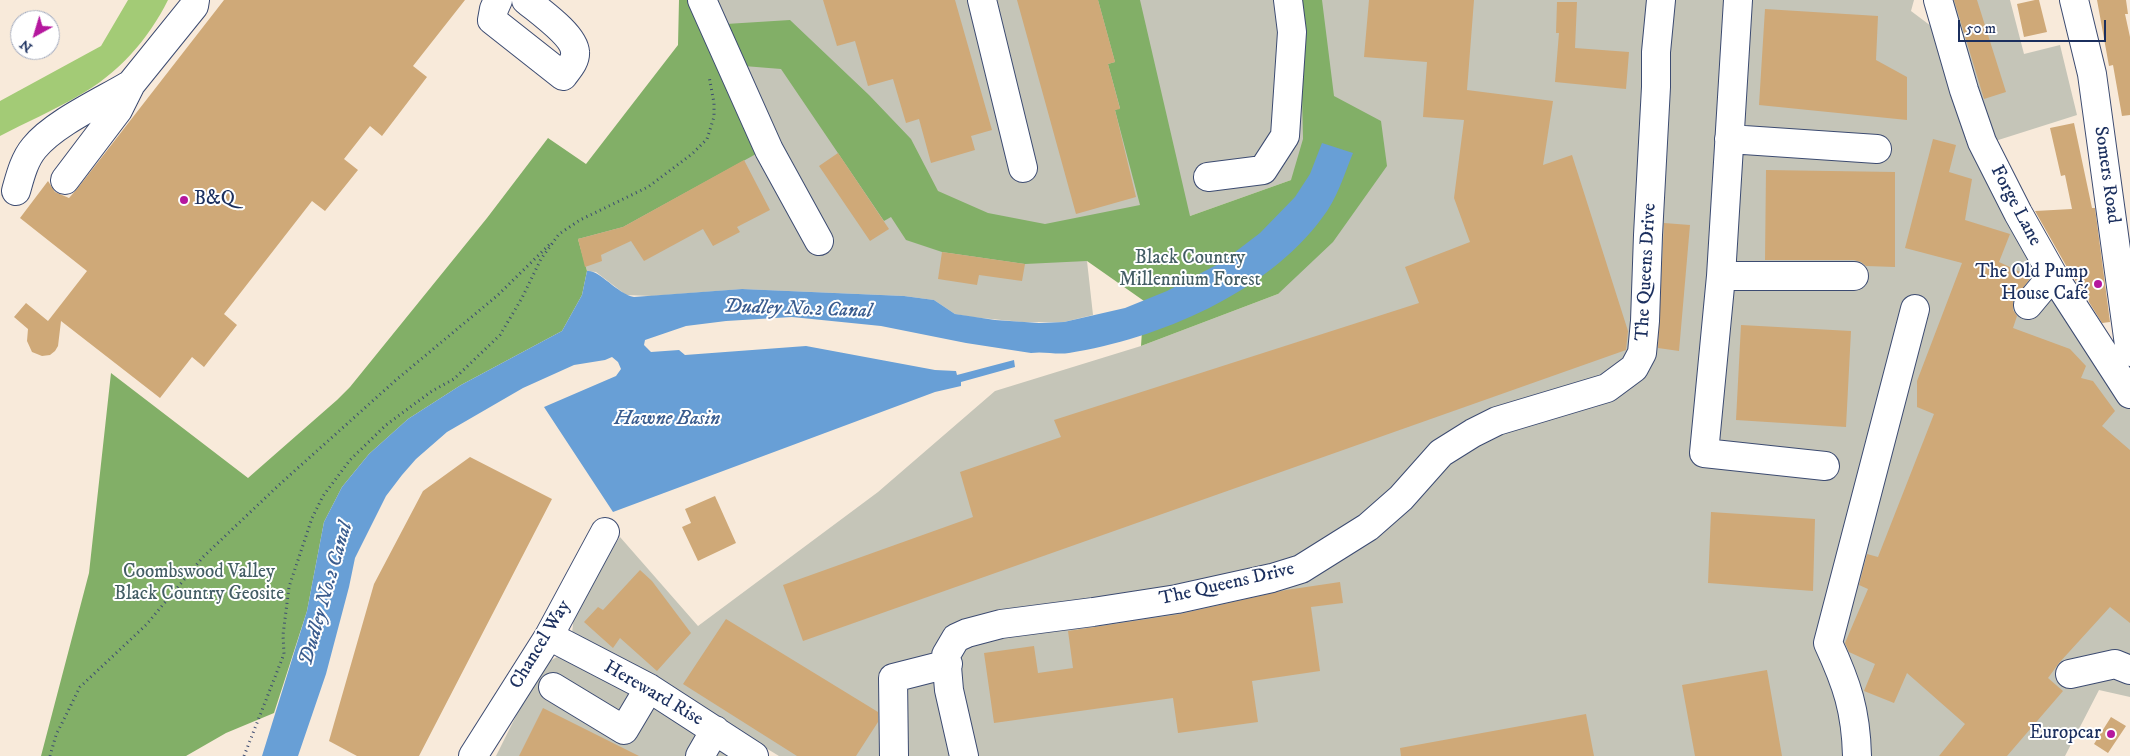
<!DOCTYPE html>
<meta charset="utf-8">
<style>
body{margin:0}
#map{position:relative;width:2130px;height:756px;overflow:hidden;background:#f8eada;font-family:"IM FELL DW Pica",serif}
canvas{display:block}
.north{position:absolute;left:10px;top:10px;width:50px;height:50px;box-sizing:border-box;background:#fff;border:1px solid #a4acbf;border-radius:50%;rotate:219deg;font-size:14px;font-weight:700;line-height:20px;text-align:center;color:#1b2f5e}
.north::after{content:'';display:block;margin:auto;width:18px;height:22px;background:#b5179e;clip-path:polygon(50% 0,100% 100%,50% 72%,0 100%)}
.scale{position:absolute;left:1958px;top:20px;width:148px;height:22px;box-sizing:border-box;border:2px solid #1b2f5e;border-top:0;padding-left:6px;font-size:15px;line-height:18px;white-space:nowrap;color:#1b2f5e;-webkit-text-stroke:4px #fff;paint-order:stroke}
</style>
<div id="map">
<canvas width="2130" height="756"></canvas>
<div class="north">N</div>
<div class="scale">50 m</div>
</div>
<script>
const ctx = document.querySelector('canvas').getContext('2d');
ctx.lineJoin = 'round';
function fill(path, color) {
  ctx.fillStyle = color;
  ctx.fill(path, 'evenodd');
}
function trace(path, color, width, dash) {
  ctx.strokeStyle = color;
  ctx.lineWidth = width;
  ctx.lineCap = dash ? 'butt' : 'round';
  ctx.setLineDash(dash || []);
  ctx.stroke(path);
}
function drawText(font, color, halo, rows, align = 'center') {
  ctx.font = font + ' "IM FELL DW Pica",serif';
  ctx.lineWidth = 4;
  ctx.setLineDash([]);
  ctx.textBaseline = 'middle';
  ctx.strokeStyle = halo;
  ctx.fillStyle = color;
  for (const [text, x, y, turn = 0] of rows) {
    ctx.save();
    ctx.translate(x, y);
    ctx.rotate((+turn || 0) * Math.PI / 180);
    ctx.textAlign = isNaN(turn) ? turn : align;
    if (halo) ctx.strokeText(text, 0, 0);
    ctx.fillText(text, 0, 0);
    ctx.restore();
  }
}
fill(new Path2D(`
 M679 0H1914L1911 11 1931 26 2130 406V697L2099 690 2065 756H779L628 664 572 634 575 604 620 537 698 626 878 492 995 391 1141 346 1278 294 1291 180 1190 216 1087 261 1093 315 1064 322H1022L971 317 955 314 934 300 904 296 742 289 652 296 626 295 596 272 587 271 578 239 755 154Z
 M1947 0H2010L2024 54 2060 45 2077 115 1992 142Z
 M557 657 620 685 727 756H496L541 666Z`), '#c5c5b8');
fill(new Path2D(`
 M128 0H168C148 40 118 74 78 96 53 111 26 122 0 136V101L101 46Z`), '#a3cb76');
fill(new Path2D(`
 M679 0H691L698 8 756 154 623 227 578 239 587 271 582 295 562 331 461 385 408 419 369 454 342 487 324 522 307 611 274 713 226 733 186 756H41L89 573 111 373 248 478 337 400 350 387 487 218 548 138 586 164 678 45Z
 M1098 0H1140L1190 216 1291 180 1303 139 1300 0H1322L1334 96 1381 121 1387 166 1333 242 1278 294 1141 346 1144 301 1087 261 1025 264 942 252 906 240 891 217 884 221 781 69 744 66 726 24 790 20 869 95 911 139 938 191 988 213 1045 224 1140 205 1115 110 1120 108 1108 64 1115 62Z`), '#82af67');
fill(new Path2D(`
 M1322 143 1353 153C1344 175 1337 199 1322 218 1267 293 1158 339 1069 353 1056 355 1044 351 1031 353L966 343 881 326 792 317 726 321 686 326 645 340 644 345 651 352 679 350 685 355 806 346 935 370 956 371 957 375 1014 360 1015 367 961 382V386L935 392 613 512 544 407 616 376 621 369 618 362 612 357 605 360 574 365 523 388 447 432 416 459 402 475 386 496 355 558 349 587 326 674 298 756H262L307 611 324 522 342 487 369 454 408 419 461 385 562 331 582 295 587 271C599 269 616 293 634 297L742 289 904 296 934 300 955 314 995 320 1039 323 1064 322 1125 308 1167 291 1222 262 1260 233 1295 197 1310 174Z`), '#689fd6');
fill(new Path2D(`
 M224 0H465L413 66 427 77 382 136 370 126 344 159 358 170 325 211 312 201 224 314 237 325 204 367 192 357 160 398 61 321 58 346 55 351 50 355 42 356 32 352 27 341 28 329 14 317 26 303 48 321 87 271 20 218 48 181 55 192 69 198 77 189Z
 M823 0H955L992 130 971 136 975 150 931 163 919 119 906 123 893 79 868 86 855 41 837 46Z
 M1017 0H1098L1115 62 1108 64 1120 109 1115 110 1136 197 1076 214Z
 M1369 0H1474L1467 90 1553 101 1543 165 1572 155 1628 331 1626 350 803 641 783 585 973 517 960 472 1061 437 1054 420 1419 303 1405 267 1470 242 1454 198 1464 120 1423 117 1427 62 1364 57Z
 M1954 0H1977L2006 92 1984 99Z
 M2035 0H2039L2047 32 2024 37 2017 4Z
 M2097 0H2126L2128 14H2125L2130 37V115L2122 116 2113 65 2109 66Z
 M1557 2H1577L1575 48 1629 52 1626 89 1555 82 1559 33H1556Z
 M1765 9 1878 16 1876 60 1907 77V120L1759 105Z
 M2074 123 2092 208H2095L2110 322 2102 323 2089 302 2088 296H2085L2075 280 2074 269H2068L2035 211 2072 209 2065 175 2061 176 2050 128Z
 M1933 139 1956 145 1949 172 1972 179 1965 220 2010 234 1999 262 2031 277 2013 302V310L2017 316 2013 328 2070 349 2086 366 2081 378 2093 381 2115 411 2102 426 2130 450V623L2110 607 2059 663 2048 678 2063 691 2007 756H1939L1965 724 1907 673 1894 703 1864 691 1875 664 1849 652 1845 643 1868 589 1859 585 1867 554 1878 557 1934 414 1917 407V381L1962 263 1905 248Z
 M838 153 889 229 870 241 819 166Z
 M744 160 770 210 737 227 740 232 713 246 703 229 644 261 631 241 601 255 602 261 585 267 578 239 623 227Z
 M1766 170 1895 172V267L1866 266 1861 262 1854 260H1765Z
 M1664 223 1690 225 1679 351 1658 348Z
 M942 252 1025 264 1022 281 979 275 977 285 938 279Z
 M1741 325 1851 331 1846 427 1736 420Z
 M470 457 552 499 419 756H357L329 741 374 584 423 491Z
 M715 496 736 543 698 561 682 527 691 523 685 509Z
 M1711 512 1815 519 1813 591 1708 583Z
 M640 570 652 581 691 633 657 671 620 638 613 648 584 622 598 607 603 610Z
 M1340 582 1343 603 1311 607 1320 671 1252 681 1258 722 1178 733 1173 698 994 723 984 653 1034 646 1038 673 1073 668 1068 631 1180 614 1286 590Z
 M726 619 878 712V722L856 756H797L683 684Z
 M1767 670 1782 756H1695L1682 685Z
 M543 708 639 756H519Z
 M1586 714 1594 756H1401L1400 748Z
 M2111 717 2126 726 2108 753 2094 744Z`), '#cfa978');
const minor = new Path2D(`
 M498 0 494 9 492 20 563 76C568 69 576 61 575 52 574 35 539 11 526 0
 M702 0 769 150 819 241
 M982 0 1023 168
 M1738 0 1721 276 1704 453 1825 466
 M1938 0 1964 90 1982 142 2018 213 2053 275 2130 394
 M2074 0 2092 74 2130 352
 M131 84 194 6 195 0
 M1729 139 1877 149
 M1208 177 1263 170 1285 136 1292 32 1288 0
 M16 191C20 177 24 160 34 148 54 123 103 101 131 84L118 110 65 180
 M1721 276H1854
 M2028 305 2053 275
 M549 636 649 688 754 756
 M2070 674 2115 664 2130 670
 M553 687 624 730 649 688
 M473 756 549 636 605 532
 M700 756 715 730
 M894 756 893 678 948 664
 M964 756 949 690 946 655 956 638 967 633 1001 624 1093 612 1177 599 1272 578 1301 569 1368 527 1401 498 1441 453 1473 433 1497 421 1607 388 1634 368 1642 353 1645 321 1648 235 1656 87V52L1661 0
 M1857 756C1856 711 1847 684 1828 643L1915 309`);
trace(minor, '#3c4b71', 30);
trace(new Path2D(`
 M50 756 56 735 80 687 146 625 203 557 280 484 396 380 498 295 550 244
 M244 756 284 654 283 635 289 587 312 518 323 496 350 460 386 425 432 391 454 379 500 335 522 298 541 259 559 234 580 220 648 187 692 154 707 139 714 117V103L709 76`), '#3c4b71', 3, [1, 4]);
trace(minor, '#fff', 28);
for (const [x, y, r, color] of [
 [184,200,5,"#b5179e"],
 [2098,284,5,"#b5179e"],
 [2111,734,5,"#b5179e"]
]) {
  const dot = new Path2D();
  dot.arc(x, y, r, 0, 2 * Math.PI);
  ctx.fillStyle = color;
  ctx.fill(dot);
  trace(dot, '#fff', 2);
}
drawText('19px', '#1b2f5e', '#fff', [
 ["Somers Road",2106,175,82],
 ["Forge Lane",2015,206,62],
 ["The Queens Drive",1647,272,-87],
 ["The Queens Drive",1227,585,-13],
 ["Chancel Way",541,645,-59],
 ["Hereward Rise",653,694,30]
]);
drawText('19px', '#1b2f5e', '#fff', [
 ["B&Q",194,200,"left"],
 ["The Old Pump",2088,273],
 ["House Café",2088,295],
 ["Europcar",2101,734]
], 'right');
drawText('19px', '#445e65', '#fff', [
 ["Black Country",1190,259],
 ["Millennium Forest",1190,281],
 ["Coombswood Valley",199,573],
 ["Black Country Geosite",199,595]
]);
drawText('italic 20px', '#3a5c8e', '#fff', [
 ["Dudley No.2 Canal",798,310,2],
 ["Hawne Basin",667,420],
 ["Dudley No.2 Canal",327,594,-74]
]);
</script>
